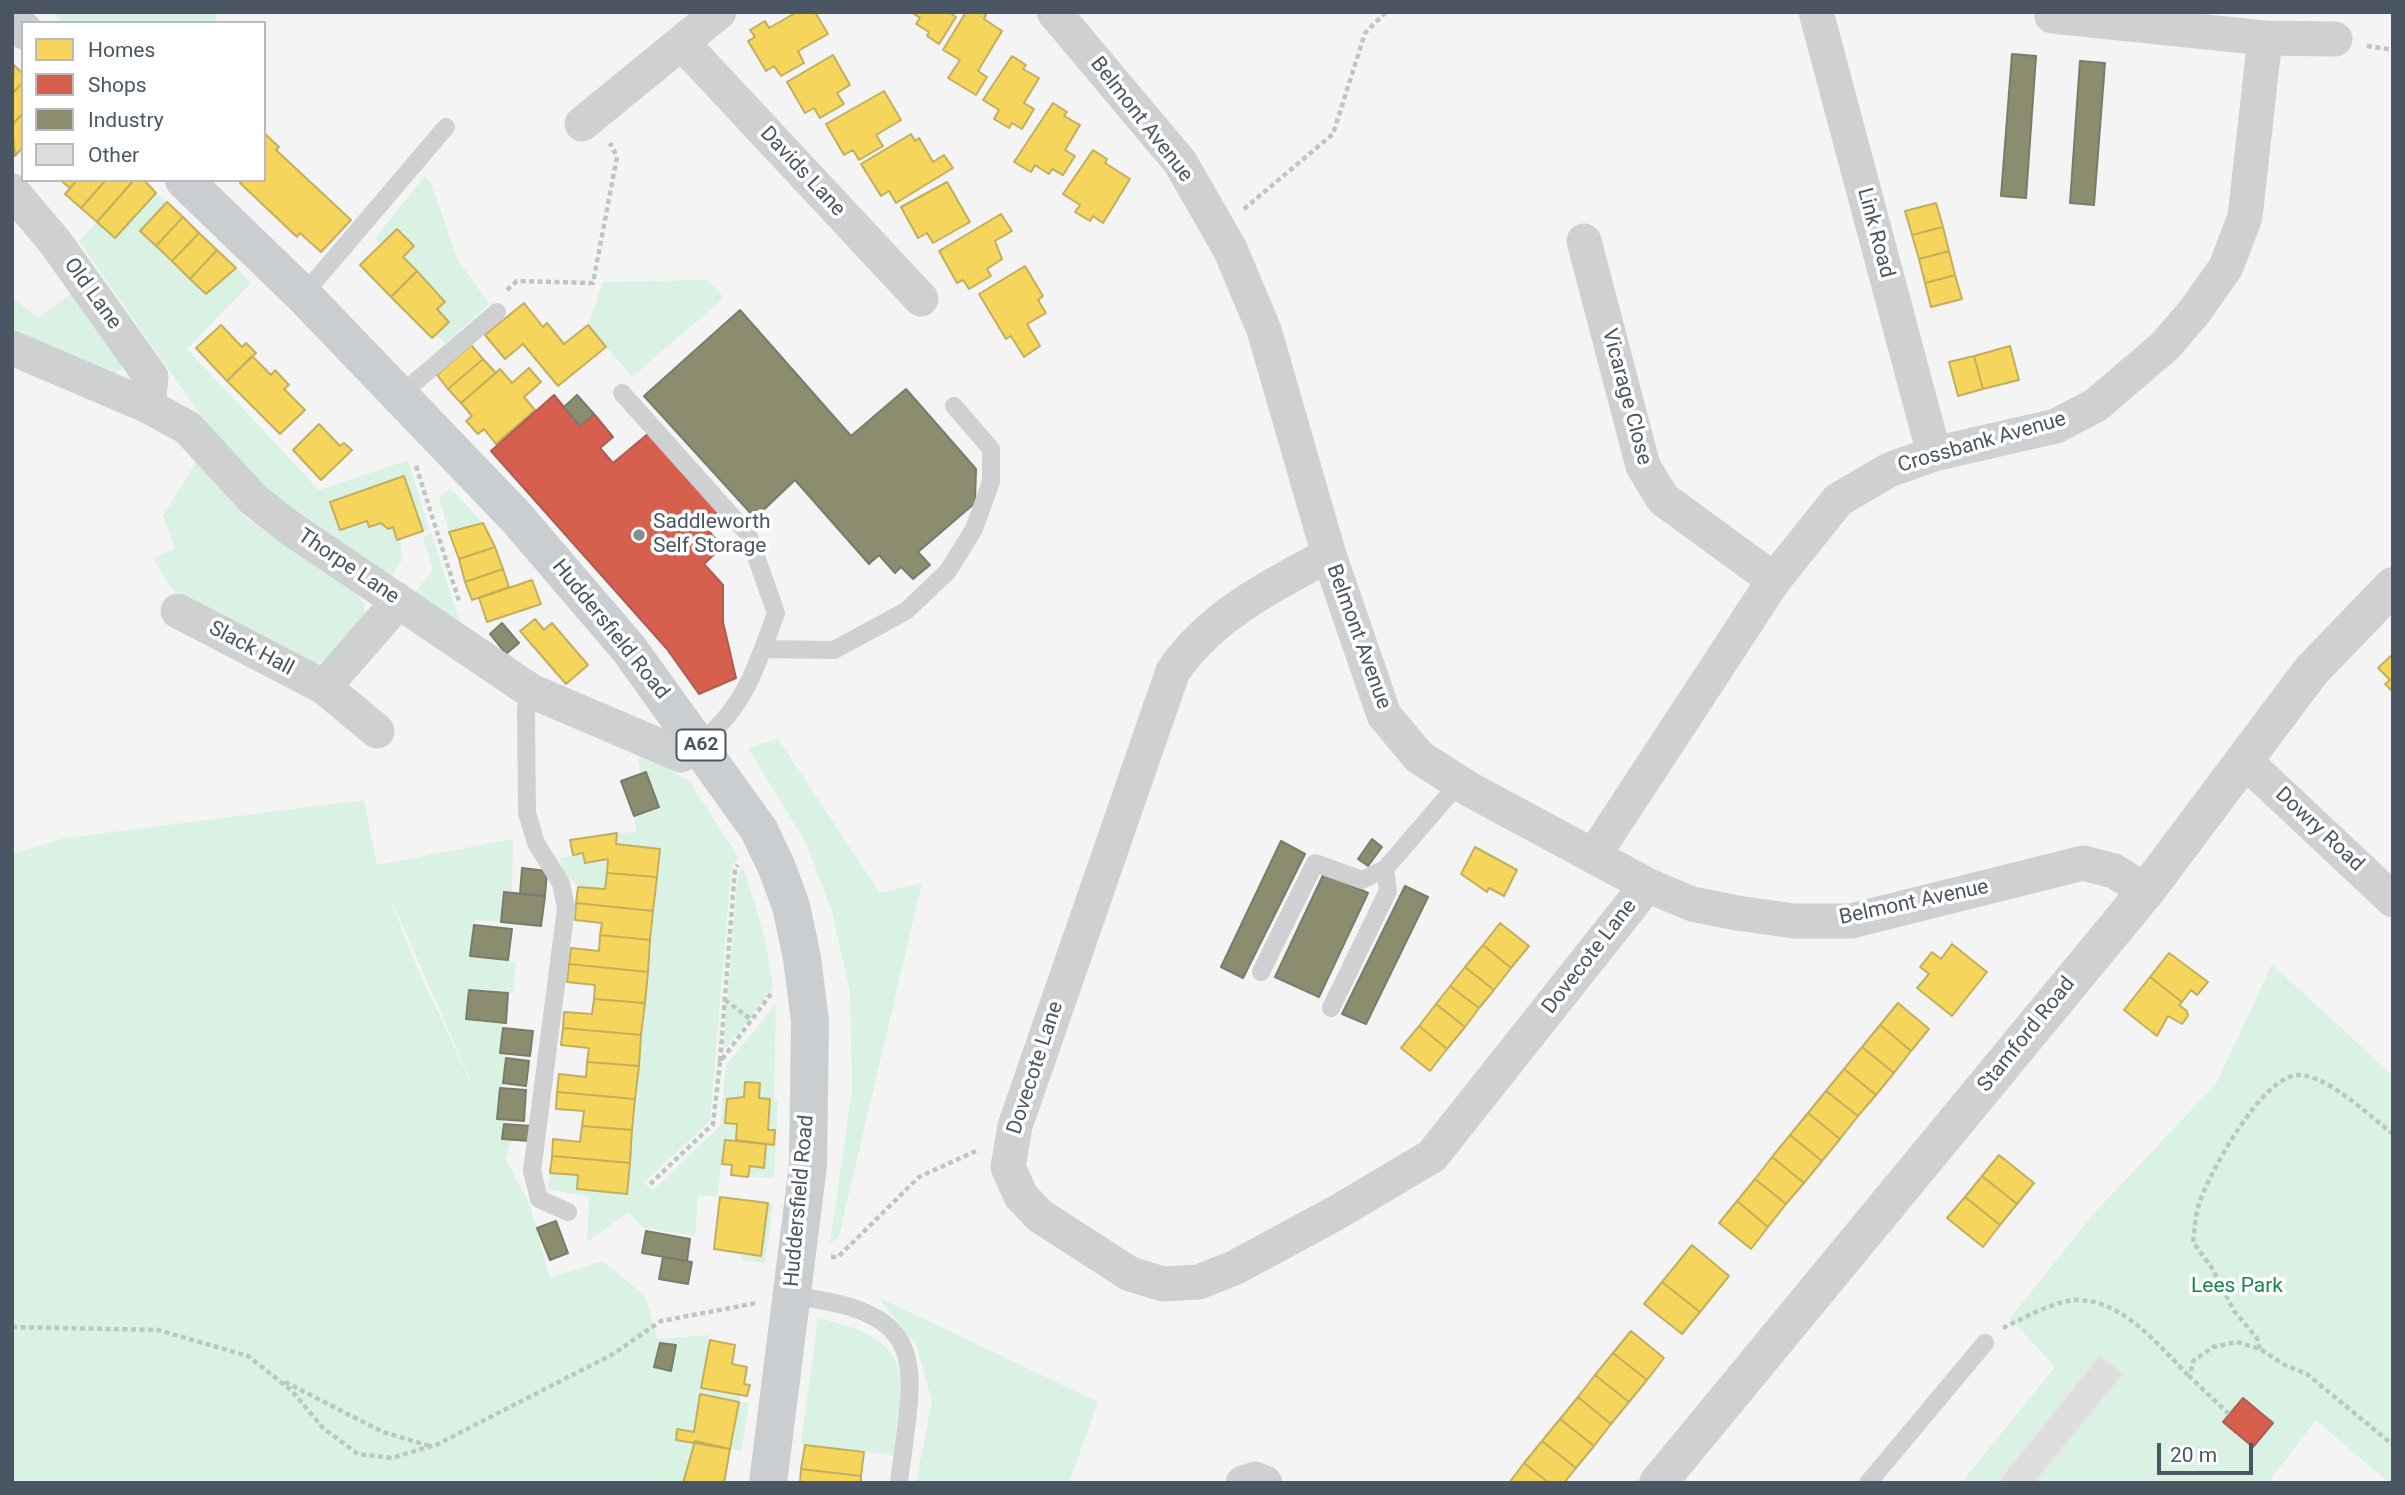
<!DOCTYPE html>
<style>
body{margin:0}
#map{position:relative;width:2405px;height:1495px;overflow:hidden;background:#f4f4f4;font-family:Roboto,sans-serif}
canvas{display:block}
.frame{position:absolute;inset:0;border:14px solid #4a5661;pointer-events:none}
.legend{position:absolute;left:21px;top:21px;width:245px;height:161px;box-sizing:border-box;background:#fff;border:2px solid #b7bbc0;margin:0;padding:9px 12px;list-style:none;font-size:21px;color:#4a5661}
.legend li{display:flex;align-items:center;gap:14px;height:35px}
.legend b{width:35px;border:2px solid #b7bbc0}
.scale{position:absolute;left:2157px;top:1443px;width:96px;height:32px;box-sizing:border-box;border:4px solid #4a5661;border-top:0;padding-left:9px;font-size:21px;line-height:24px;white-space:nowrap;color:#4a5661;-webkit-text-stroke:5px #fff;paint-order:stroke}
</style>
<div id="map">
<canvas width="2405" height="1495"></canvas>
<div class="frame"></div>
<ul class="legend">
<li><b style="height:19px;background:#f6d55c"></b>Homes</li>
<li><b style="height:19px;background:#d6604d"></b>Shops</li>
<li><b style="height:19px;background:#8c8c6e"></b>Industry</li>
<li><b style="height:19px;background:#ddddde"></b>Other</li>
</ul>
<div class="scale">20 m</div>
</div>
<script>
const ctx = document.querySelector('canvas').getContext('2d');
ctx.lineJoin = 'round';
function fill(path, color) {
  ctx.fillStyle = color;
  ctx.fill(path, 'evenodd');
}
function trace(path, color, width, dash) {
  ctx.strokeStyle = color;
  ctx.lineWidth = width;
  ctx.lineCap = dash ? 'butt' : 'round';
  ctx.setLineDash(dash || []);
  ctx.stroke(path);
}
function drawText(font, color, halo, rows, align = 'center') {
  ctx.font = font + ' Roboto,sans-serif';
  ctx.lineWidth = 7;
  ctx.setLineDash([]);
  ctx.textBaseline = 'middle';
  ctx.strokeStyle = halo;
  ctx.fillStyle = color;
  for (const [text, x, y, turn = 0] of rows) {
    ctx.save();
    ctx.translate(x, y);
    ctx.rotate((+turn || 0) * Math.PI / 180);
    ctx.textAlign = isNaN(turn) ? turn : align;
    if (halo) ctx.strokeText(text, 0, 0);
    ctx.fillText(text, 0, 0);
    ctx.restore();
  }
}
fill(new Path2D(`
 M52 12H218L215 23H63Z
 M425 176 431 183 458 260 489 304 445 344 436 335 449 322 437 309 445 301 403 257 414 246 397 229 381 244 375 238Z
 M156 193 167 202 140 231 206 293 236 268 251 283 187 349 319 490 408 460 429 529 423 531 404 477 330 503 340 530 367 521 369 527 381 523 388 529 393 527 397 540 401 539 402 560 391 577 281 505 205 422 79 241 97 222 115 237Z
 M708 280 724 298 632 377 588 325 603 282Z
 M74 291 122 357V369L110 375 12 332V297L38 318Z
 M196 462 246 518 356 593 364 604 365 619 327 661 314 663 172 589 153 558 175 549 163 516Z
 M450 488 483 523 449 532 439 497Z
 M431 533 460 622 415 593 433 569 423 537Z
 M778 739 880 893 922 883 839 1236 830 1244 852 1091 850 993 832 912 806 843 748 748Z
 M644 754 689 781 739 858 732 866 730 884 710 1121 644 1183 653 1190 720 1126 726 1065 776 1004 774 1099 778 1100 774 1178 748 1177 750 1166 764 1167 766 1144 774 1145 775 1131 768 1130 770 1099 759 1098 760 1083 744 1097 727 1099 725 1123 737 1124 736 1140H725L717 1196 698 1195 695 1236 643 1228 628 1212 587 1242 589 1197 548 1189 550 1173 578 1175V1189L627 1194 660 850 616 844 617 833 636 832 634 816 659 807 646 772 641 773 638 759Z
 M364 800 377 865 513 839 512 893 504 892 501 922 475 920 470 955 516 962 513 994 469 990 466 1018 503 1022 500 1052 507 1053 497 1119 504 1120 503 1139 512 1140 505 1158 529 1203 550 1278 603 1261 645 1296 658 1339 710 1335 702 1387 740 1395V1402L749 1403 741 1451 730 1449 739 1402 701 1395 694 1432 677 1429 676 1440 695 1443 683 1483H12V854L66 838ZM386 887 482 1107 412 956Z
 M583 853 608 859 605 889 578 887 563 871 560 858Z
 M743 866 765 938 773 988 723 1052 738 874Z
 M2272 964 2393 1076V1483H2389L2316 1420 2268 1483H1961L2055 1367 2010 1318 2095 1212 2216 1084Z
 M768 1203 773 1204 765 1263 742 1260 743 1254 761 1256Z
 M878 1297 1098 1402 1069 1483H916L932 1401 916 1345Z
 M818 1318C914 1340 906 1370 893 1455L801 1444Z`), '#d9f2e3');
const homes = new Path2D(`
 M797 12H815L828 34 798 51 804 63 781 76 774 66 766 71 748 41 755 37 750 30 765 21 769 28Z
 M911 12H949L956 17 939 44 927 36 929 32 916 24 920 18Z
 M966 12H982L986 15 984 19 1002 31 978 71 987 77 976 95 948 78 960 60 943 50Z
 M833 55 850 85 837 93 844 104 820 118 814 108 805 113 787 82Z
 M1012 56 1026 65 1023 69 1039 78 1024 103 1034 109 1022 129 1012 123 1009 128 994 119 999 110 983 100Z
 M14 65 23 74V82L12 94Z
 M23 82V113L12 125V94Z
 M884 91 901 120 876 135 883 146 859 160 853 150 844 155 826 124Z
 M1053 103 1067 112 1064 116 1080 125 1065 150 1075 156 1063 175 1052 169 1049 174 1035 165 1031 172 1014 162Z
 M23 113V147L15 156 12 125Z
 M264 133 279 147 276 150 351 220 321 252 300 233 297 237 240 183 243 180H264Z
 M911 134 915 141 919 138 933 162 944 155 953 168 896 203 889 191 881 196 861 164Z
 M1093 150 1107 159 1105 163 1130 179 1103 223 1093 216 1090 221 1075 212 1080 205 1063 194Z
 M60 180H77L70 188Z
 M77 180H106L81 208 65 194Z
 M106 180H134L97 222 81 208Z
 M134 180H144L156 193 115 238 97 222Z
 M947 182 970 222 933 243 927 233 918 238 901 207Z
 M167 202 183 217 156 246 140 231Z
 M1936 203 1943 227 1912 235 1905 211Z
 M1001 214 1012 231 995 241 1002 259 987 269 991 276 969 289 963 280 957 283 939 251Z
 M183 217 199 233 172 261 156 246Z
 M1943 227 1949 251 1919 259 1912 235Z
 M397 229 414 246 403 257 417 271 391 297 360 265Z
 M199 233 217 250 190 279 172 261Z
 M217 250 236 268 206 294 190 279Z
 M1949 251 1955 275 1925 283 1919 259Z
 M1025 266 1043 296 1038 300 1046 313 1027 324 1040 346 1024 357 1011 336 1006 339 979 294Z
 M417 271 445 302 437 309 449 322 432 338 391 297Z
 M1955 275 1962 299 1931 307 1925 283Z
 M524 303 543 327 547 323 564 344 588 325 606 347 558 386 523 344 505 359 485 335Z
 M221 325 242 347 246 343 256 353 227 381 196 348Z
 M471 345 483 359 448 389 437 375Z
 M2010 346 2019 380 1983 389 1974 356Z
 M252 356 271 375 275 370 289 385 284 389 305 410 280 434 227 381Z
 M1974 356 1983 389 1958 396 1949 362Z
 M483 359 496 373 461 403 448 389Z
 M529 368 541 382 524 397 535 410 496 444 484 429 478 434 466 421 472 416 461 403 500 369 512 383Z
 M319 424 340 446 344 443 352 450 321 480 293 450Z
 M404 476 423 531 397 540 393 527 388 529 381 523 369 527 367 521 340 530 330 502Z
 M483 523 495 547 459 559 449 532Z
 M495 547 503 569 465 582 459 559Z
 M503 569 509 587 472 600 465 582Z
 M532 580 541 604 487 622 479 598Z
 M535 619 544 630 552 623 588 665 566 684 520 631Z
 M2393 654V692L2385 684 2390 680 2378 668Z
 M617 833 616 844 660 849 657 877 607 873 608 859 585 863 583 853 573 855 570 840Z
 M1475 847 1517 870 1504 896 1489 888 1487 892 1461 874Z
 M607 873 657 877 653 911 576 903 578 887 605 889Z
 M576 903 653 911 650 940 600 935 602 923 575 920Z
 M1500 923 1529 946 1511 968 1483 945Z
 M600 935 650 940 648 972 569 964 571 948 599 951Z
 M1952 944 1987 972 1952 1016 1917 988 1929 974 1920 967 1932 952 1941 959Z
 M1483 945 1511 968 1494 990 1465 967Z
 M2169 953 2208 982 2197 995 2191 990 2182 1002 2150 977Z
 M569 964 648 972 645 1003 594 999 595 985 567 982Z
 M1465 967 1494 990 1479 1008 1450 986Z
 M2150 977 2182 1002 2179 1005 2187 1011 2188 1016 2182 1024 2168 1016 2157 1036 2124 1010Z
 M1450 986 1479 1008 1465 1027 1436 1004Z
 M594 999 645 1003 641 1035 563 1028 564 1012 592 1014Z
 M1898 1003 1929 1029 1911 1051 1880 1025Z
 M1436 1004 1465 1027 1447 1049 1419 1026Z
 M1880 1025 1911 1051 1894 1073 1862 1047Z
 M1419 1026 1447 1049 1430 1071 1401 1048Z
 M563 1028 641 1035 639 1066 587 1062 589 1048 561 1045Z
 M1862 1047 1894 1073 1876 1095 1844 1069Z
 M587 1062 639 1066 635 1099 557 1092 559 1074 586 1077Z
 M1844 1069 1876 1095 1858 1116 1826 1091Z
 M745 1082 760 1083 759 1098 770 1099 768 1130H775L774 1145 736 1140 737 1124 725 1123 727 1099 744 1097Z
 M1826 1091 1858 1116 1840 1139 1808 1113Z
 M557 1092 635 1099 632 1130 582 1126 584 1111 556 1109Z
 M1808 1113 1840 1139 1822 1161 1790 1135Z
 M582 1126 632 1130 630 1163 552 1156 553 1139 580 1142Z
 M1790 1135 1822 1161 1804 1183 1772 1157Z
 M725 1140 766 1144 764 1168 750 1166 748 1177 731 1175 732 1165 722 1164Z
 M1999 1155 2034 1183 2017 1204 1982 1176Z
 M552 1156 630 1163 627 1194 577 1189 578 1175 550 1173Z
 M1772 1157 1804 1183 1786 1204 1755 1179Z
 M1982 1176 2017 1204 2000 1225 1965 1197Z
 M1755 1179 1786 1204 1768 1227 1737 1201Z
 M720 1197 768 1203 761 1256 714 1249Z
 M1965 1197 2000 1225 1983 1247 1947 1218Z
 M1737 1201 1768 1227 1751 1249 1719 1223Z
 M1692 1245 1729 1276 1700 1312 1662 1282Z
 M1662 1282 1700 1312 1682 1334 1644 1304Z
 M1631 1331 1664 1358 1647 1380 1613 1353Z
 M710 1340 735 1345 732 1364 747 1367 744 1384 750 1385 747 1396 701 1388Z
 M1613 1353 1647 1380 1629 1402 1595 1375Z
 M1595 1375 1629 1402 1611 1424 1578 1397Z
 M700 1394 739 1402 730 1449 676 1440 677 1429 694 1432Z
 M1578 1397 1611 1424 1594 1446 1560 1419Z
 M1560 1419 1594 1446 1576 1468 1542 1441Z
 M695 1441 730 1449 724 1483H683Z
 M1542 1441 1576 1468 1564 1483H1549L1524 1463Z
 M805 1445 864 1452 861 1476 801 1469Z
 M1524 1463 1549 1483H1509Z
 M801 1469 861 1476V1483H800Z`);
fill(homes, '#f6d55c');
trace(homes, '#c2af5e', 2);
const shops = new Path2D(`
 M554 395 580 426 594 414 613 437 600 448 613 463 649 433 718 511 703 524 722 547 704 564 723 585V622L736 678 699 694 667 649 491 451Z
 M2243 1398 2273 1423 2253 1447 2223 1422Z`);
fill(shops, '#d6604d');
trace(shops, '#ac5d53', 2);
const industry = new Path2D(`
 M2012 54 2036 56 2026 198 2001 196Z
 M2080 61 2105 63 2094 205 2070 203Z
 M740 310 851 436 906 389 976 469 975 503 918 552 930 565 913 579 901 567 895 573 879 555 869 564 795 480 755 518 644 396Z
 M577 395 594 414 580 426 564 407Z
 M502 623 519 643 506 654 490 634Z
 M646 772 659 807 634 816 621 781Z
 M1372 839 1382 847 1368 866 1358 859Z
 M1281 841 1305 854 1243 978 1221 967Z
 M522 868 547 871 545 896 520 894Z
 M1324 873 1368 893 1319 997 1275 977Z
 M1405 886 1428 897 1366 1024 1342 1014Z
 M504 892 545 896 541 926 501 922Z
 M474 925 512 929 508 960 470 956Z
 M469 990 508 993 506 1023 466 1019Z
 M503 1028 533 1031 530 1056 500 1053Z
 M506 1058 529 1061 526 1086 503 1083Z
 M500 1088 526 1090 524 1121 497 1119Z
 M504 1124 532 1126 530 1141 502 1139Z
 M556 1221 568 1253 550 1260 537 1228Z
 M646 1231 690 1239 687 1261 642 1253Z
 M663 1257 692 1262 688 1284 659 1279Z
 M660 1343 676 1345 671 1371 654 1367Z`);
fill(industry, '#8c8c6e');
trace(industry, '#787c6a', 2);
const building = new Path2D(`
 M2100 1355 2123 1374 2034 1483H2004L2000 1479Z`);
fill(building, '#ddddde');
trace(building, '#e5e6e7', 2);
trace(new Path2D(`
 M2367 46 2393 50
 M1244 209 1333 134 1365 33 1386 12
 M507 290 517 281 593 283 617 157 610 143
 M416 466 459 601
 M725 1000 752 1020
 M720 1061 735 869 738 865
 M650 1184 713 1124 720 1062 771 994
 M831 1257H838L919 1177 976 1151
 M12 1327 158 1330 248 1356 291 1390 323 1428 358 1454 392 1458 438 1444 613 1354 661 1321 757 1303
 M2003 1328C2021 1319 2060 1298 2080 1300 2125 1302 2160 1347 2189 1376
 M2260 1349 2257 1338 2234 1311 2212 1268 2193 1242C2195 1229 2195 1217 2199 1204 2209 1173 2262 1077 2297 1075 2325 1073 2371 1117 2393 1134
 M285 1382 383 1432 430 1446
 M2229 1414 2190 1377 2193 1361 2213 1347 2237 1342 2260 1349 2285 1365 2307 1374 2393 1445`), '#bcc7c4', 4.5, [5, 3.5]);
trace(new Path2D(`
 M303 295 446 127
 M622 393 748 534 776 613C758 663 744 710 699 743
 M400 395 497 312
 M763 649 834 650 906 611 948 571 974 529 991 482V449L954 406
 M531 691 526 708 527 813 536 843 561 883 566 908 532 1171 539 1199 568 1212
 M1261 972 1315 863 1362 880 1385 869 1459 783
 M1331 1008 1388 891 1385 869
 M792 1296C937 1312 913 1367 899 1483
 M1868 1483 1985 1343`), '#ced0d2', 18);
trace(new Path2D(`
 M1054 12 1180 162 1230 249 1264 330 1329 555 1384 715 1419 757 1469 789 1647 885 1692 904 1737 913 1794 921H1851L2083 863 2114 871 2146 891
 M1816 12 1934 454
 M2052 16 2265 38 2335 39
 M683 44 921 299
 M582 124 719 12
 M12 191 55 242 151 377 148 406
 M1584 241 1643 466 1663 499 1774 580
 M12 348 148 406 188 428 254 500 290 528 531 691 681 755 699 743
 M1329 555C1270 586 1211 616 1173 671L1015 1126 1008 1167 1021 1196 1040 1216 1130 1274 1163 1284 1199 1282 1236 1267 1336 1213 1432 1156 1647 885
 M178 611 324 687 377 731
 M324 687 385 617 396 599
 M2245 761 2393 900
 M1594 855 1774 580 1838 500 1889 470 1934 454 2056 426 2096 405 2165 346 2195 311 2226 267 2245 217 2265 38
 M1243 1483 1255 1479 1265 1483`), '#ced0d2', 35);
trace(new Path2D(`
 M1658 1483 2146 891 2311 671 2393 586`), '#ced0d2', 38);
trace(new Path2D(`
 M12 20 23 30
 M184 180 303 295 516 517 629 649 759 830 777 868 791 906 802 958 810 1021 808 1165 768 1483`), '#caced1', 38);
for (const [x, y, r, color] of [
 [639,535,7,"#868d94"]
]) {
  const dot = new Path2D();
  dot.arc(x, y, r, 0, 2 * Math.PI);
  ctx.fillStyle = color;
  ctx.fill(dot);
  trace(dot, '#fff', 2.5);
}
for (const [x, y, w] of [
 [701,745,49]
]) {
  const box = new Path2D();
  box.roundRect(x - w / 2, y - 15.5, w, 31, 5);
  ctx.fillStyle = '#fff';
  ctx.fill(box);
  trace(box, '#4a5661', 2);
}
drawText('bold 19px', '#4a5661', null, [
 ["A62",701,745]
]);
drawText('21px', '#4a5661', '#fff', [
 ["Belmont Avenue",1141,120,52],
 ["Davids Lane",802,172,47],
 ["Link Road",1875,233,75],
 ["Old Lane",92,294,54],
 ["Vicarage Close",1626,397,75],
 ["Crossbank Avenue",1982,443,-16],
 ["Thorpe Lane",348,567,34],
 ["Huddersfield Road",610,630,51],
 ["Belmont Avenue",1358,637,70],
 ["Slack Hall",251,649,28],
 ["Dowry Road",2319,830,43],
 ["Belmont Avenue",1914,903,-12],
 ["Dovecote Lane",1590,957,-52],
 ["Stamford Road",2027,1035,-51],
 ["Dovecote Lane",1036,1068,-72],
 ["Huddersfield Road",800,1201,-85]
]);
drawText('21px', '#4a5661', '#fff', [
 ["Saddleworth",653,523],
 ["Self Storage",653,547]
], 'left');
drawText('21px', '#17864f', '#fff', [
 ["Lees Park",2237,1287]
]);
</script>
